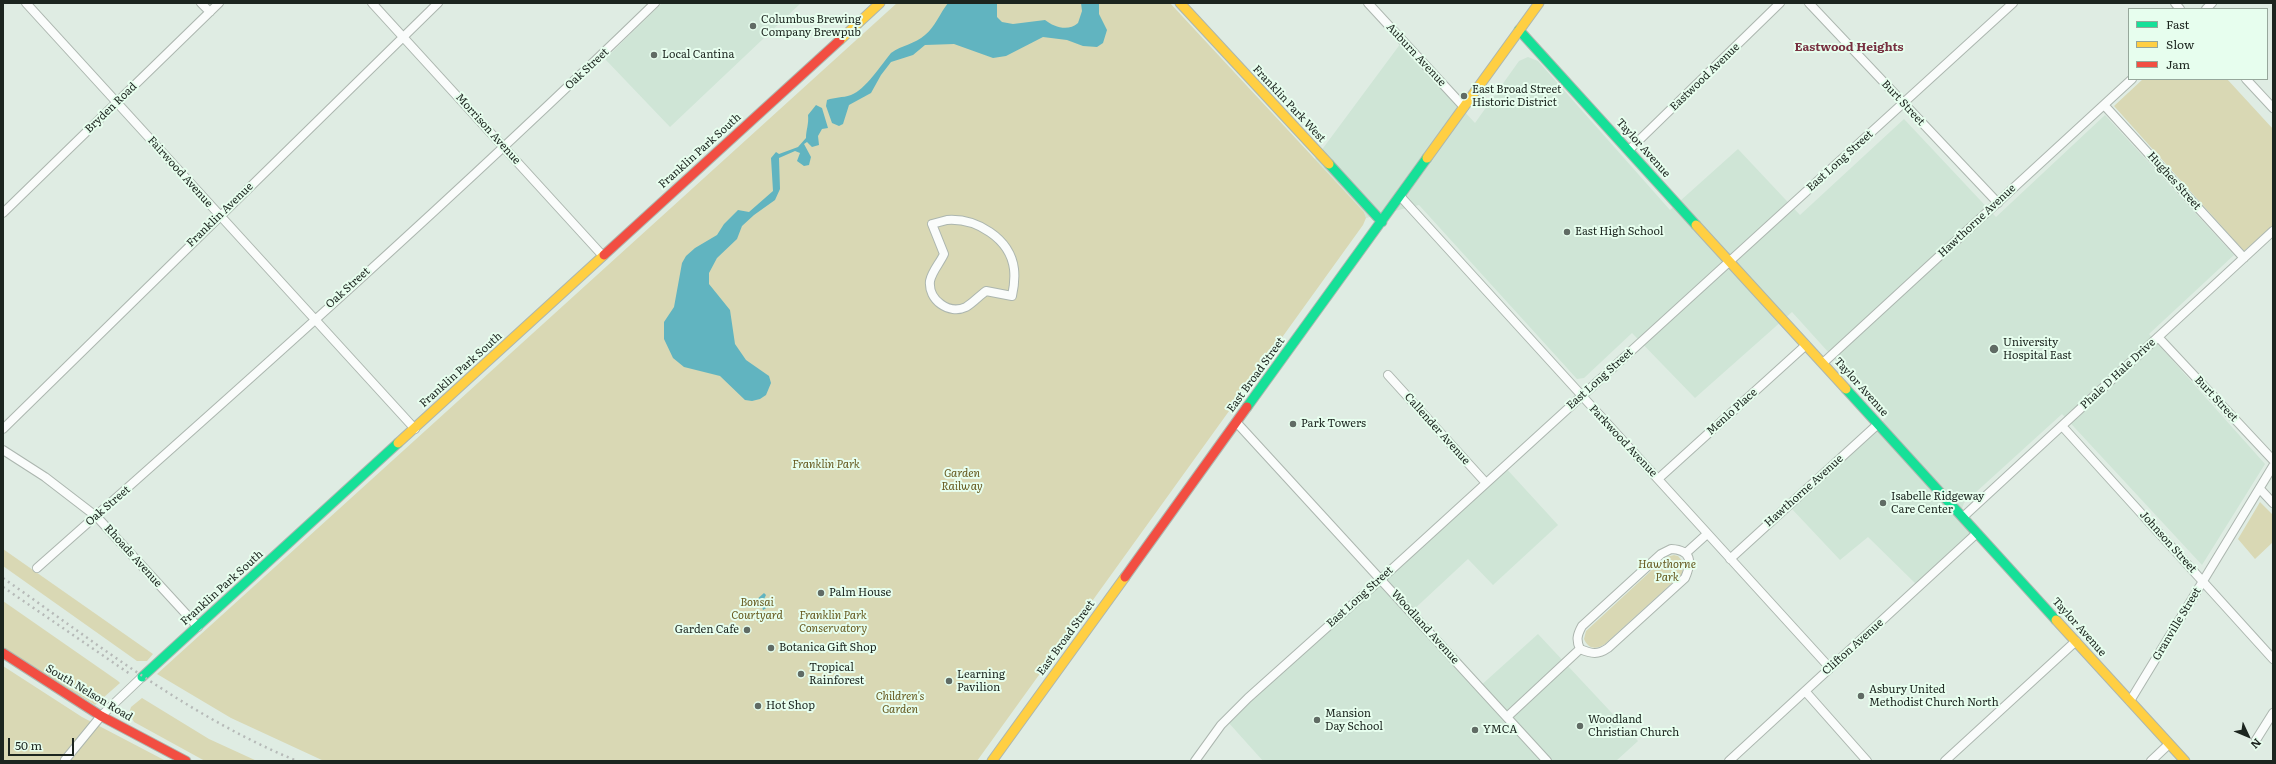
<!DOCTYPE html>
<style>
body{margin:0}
#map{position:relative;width:2276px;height:764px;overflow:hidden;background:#dfece3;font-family:Literata,serif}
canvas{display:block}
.frame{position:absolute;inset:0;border:4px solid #1c251f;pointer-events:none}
.legend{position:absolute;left:2128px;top:8px;width:140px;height:72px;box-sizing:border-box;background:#e7feee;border:1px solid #96a79b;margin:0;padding:5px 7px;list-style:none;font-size:12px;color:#1c251f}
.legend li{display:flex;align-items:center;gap:8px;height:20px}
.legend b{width:20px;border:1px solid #96a79b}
.north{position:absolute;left:2228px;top:716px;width:40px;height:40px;-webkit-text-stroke:3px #e7feee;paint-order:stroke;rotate:134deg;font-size:11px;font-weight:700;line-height:16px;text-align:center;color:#1c251f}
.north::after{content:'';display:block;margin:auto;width:14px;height:18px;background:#1c251f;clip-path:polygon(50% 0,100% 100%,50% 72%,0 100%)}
.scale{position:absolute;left:8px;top:738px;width:66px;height:18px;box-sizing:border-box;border:2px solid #1c251f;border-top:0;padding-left:5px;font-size:12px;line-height:14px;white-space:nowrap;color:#1c251f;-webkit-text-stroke:3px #e7feee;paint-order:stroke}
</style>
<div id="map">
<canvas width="2276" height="764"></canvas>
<div class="frame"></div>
<ul class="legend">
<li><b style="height:5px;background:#16e098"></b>Fast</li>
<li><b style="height:5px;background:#ffcf43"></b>Slow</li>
<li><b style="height:5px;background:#f24e42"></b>Jam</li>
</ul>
<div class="north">N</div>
<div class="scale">50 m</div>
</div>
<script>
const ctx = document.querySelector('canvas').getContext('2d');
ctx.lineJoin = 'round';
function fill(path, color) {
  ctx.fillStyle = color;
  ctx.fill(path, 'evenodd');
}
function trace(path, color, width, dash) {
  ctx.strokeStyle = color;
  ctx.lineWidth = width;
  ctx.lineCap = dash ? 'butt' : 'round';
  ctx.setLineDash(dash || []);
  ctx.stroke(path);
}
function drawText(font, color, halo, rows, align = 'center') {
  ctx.font = font + ' Literata,serif';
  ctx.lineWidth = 4;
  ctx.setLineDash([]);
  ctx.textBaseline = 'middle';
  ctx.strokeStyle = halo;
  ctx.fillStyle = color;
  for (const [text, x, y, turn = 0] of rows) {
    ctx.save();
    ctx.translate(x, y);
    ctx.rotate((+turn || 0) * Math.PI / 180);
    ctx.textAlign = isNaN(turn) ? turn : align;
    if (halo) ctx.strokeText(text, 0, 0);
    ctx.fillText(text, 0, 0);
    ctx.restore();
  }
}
fill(new Path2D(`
 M662 3H801L670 127 605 59Z
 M1401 43 1475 123 1519 61 1528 57 1538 61 1670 210 1738 149 1800 215 1904 119 1996 217 2105 115 2234 255 2149 334 2265 464 2202 565 2062 414 1964 503 1959 517 1973 532 1917 585 1868 537 1840 560 1791 508 1887 417 1792 312 1695 398 1632 333 1584 378 1577 379 1419 205 1366 218 1364 212 1315 159Z
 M1504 466 1558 525 1493 585 1468 559 1410 613 1478 688 1538 634 1638 741 1616 761H1263L1228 722 1248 700Z`), '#cfe5d6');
fill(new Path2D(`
 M897 3H1170L1364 212 1366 218 1363 225 977 761H324L231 718 157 674Z
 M2143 79H2227L2273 129V225L2244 251 2114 106Z
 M2260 502 2273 515V542L2255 559 2238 539Z
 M3 549 153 654 147 661H137L3 566Z
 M1674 555 1678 556 1684 563 1682 574 1605 644C1596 650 1588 649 1584 639L1586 631 1666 557Z
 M3 601 118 681 120 683 95 705 3 648Z
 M3 666 82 717 166 761H3Z
 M142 698 209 739 257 761H205L134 722 129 713 131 707Z`), '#d9d8b4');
fill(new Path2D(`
 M948 3H997V17L1002 22 1013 24 1045 20C1054 27 1068 32 1078 23L1082 11 1081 3H1099V14L1107 30 1103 43 1097 47 1083 46 1067 40 1043 37 1006 56 993 58 954 44 925 45 913 55 891 62 881 75 871 93 849 105 843 124 839 126 832 123 826 106 827 100C835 97 842 98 851 95 865 90 882 64 891 53 902 45 915 44 925 35 935 27 940 13 948 3Z
 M816 105 822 108 828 128 822 129 818 136 819 145 812 147 807 142 804 144 811 157 809 165 804 166 797 161 800 153 795 151 779 158 780 189 775 200 754 215 742 226 737 239 717 258 709 273V284L730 310 735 344 746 360 769 376 771 383 766 395 760 399 752 401 745 400 720 376 684 367 673 358 664 339V322L674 307 682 263 686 256 695 248 717 235 724 224 738 210 749 212 773 191 771 158 776 152 779 154 798 147 806 138C806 130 809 124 808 115Z
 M764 593 766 595 763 601 768 607 763 610 762 606 757 605 755 601Z`), '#61b4c0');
const street = new Path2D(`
 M26 3 415 429
 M201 3 210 12
 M372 3 603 256
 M1368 3 1464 107
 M1809 3 1998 203
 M2175 3 2180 9
 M2206 9 2212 3
 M2246 79 2273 108
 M2104 105 2244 258
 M1629 150 1780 3
 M1400 196 1830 668
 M3 213 219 3
 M947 220C976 218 1010 238 1014 269 1015 278 1014 287 1012 296L986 291C979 296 973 303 966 307 949 315 928 300 930 281 932 271 940 263 944 254L932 224Z
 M2158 337 2273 460
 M1823 363 2132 79
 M1388 375 1486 483
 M1237 423 1547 761
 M2062 426 2273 659
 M3 429 438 3
 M3 450 45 477 97 517 198 627
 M1658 479 1806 345
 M2260 489 2273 503
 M1963 517 2273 231
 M1671 549C1692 550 1692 562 1685 578L1608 648C1598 655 1592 654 1580 649 1576 640 1577 635 1582 626L1661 554Z
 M1686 553 1707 534
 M1730 559 1878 424
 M37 568C246 383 455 197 655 3
 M1805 691 1867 761
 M2130 701 2273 466
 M1507 717 1580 649
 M2256 740 2273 713
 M65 760 101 716 142 677
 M1195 761 1221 725 1248 698 1381 579 2013 3
 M1729 761 1977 533
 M1945 761 2076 641
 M2151 761 2169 744`);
const fast = new Path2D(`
 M1519 30 1696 225
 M1329 164 1382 222
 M1846 389 2056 620
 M1247 407 1427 158
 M142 677 398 443`);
const slow = new Path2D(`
 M1180 3 1329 164
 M840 40 880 3
 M1427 158 1539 3
 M1696 225 1846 389
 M398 443 604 255
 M2056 620 2185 761
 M992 761 1125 577`);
const jam = new Path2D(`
 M604 255 840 40
 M1125 577 1247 407
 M3 653 101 716 186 761`);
trace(street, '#acb6af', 10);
trace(fast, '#acb6af', 11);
trace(slow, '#acb6af', 11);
trace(jam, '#acb6af', 11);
trace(street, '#fafcfb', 8);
trace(fast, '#16e098', 9);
trace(slow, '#ffcf43', 9);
trace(jam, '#f24e42', 9);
trace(new Path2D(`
 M3 578C99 645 188 716 297 761
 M3 587 130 674`), '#b6bab8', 2.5, [2, 4]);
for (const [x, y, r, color] of [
 [753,26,4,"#606b64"],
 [654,55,4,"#606b64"],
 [1464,96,4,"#606b64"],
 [1567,232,4,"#606b64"],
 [1994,349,5,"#606b64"],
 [1293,424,4,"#606b64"],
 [1883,503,4,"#606b64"],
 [821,593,4,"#606b64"],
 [747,630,4,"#606b64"],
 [771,648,4,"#606b64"],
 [801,674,4,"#606b64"],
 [949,681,4,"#606b64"],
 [1861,696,4,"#606b64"],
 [758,706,4,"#606b64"],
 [1317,720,4,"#606b64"],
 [1580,726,4,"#606b64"],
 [1475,730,4,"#606b64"]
]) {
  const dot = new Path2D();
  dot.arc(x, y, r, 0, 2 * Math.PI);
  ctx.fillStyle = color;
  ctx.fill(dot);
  trace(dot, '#e7feee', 1.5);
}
drawText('11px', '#1c251f', '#e7feee', [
 ["Columbus Brewing",761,20],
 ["Company Brewpub",761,33],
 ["Local Cantina",662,55],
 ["East Broad Street",1472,90],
 ["Historic District",1472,103],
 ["East High School",1575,232],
 ["University",2003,343],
 ["Hospital East",2003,356],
 ["Park Towers",1301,424],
 ["Isabelle Ridgeway",1891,497],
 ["Care Center",1891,510],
 ["Palm House",829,593],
 ["Garden Cafe",739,630,"right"],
 ["Botanica Gift Shop",779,648],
 ["Tropical",809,668],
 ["Rainforest",809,681],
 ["Learning",957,675],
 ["Pavilion",957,688],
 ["Asbury United",1869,690],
 ["Methodist Church North",1869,703],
 ["Hot Shop",766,706],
 ["Mansion",1325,714],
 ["Day School",1325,727],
 ["Woodland",1588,720],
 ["Christian Church",1588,733],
 ["YMCA",1483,730]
], 'left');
drawText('11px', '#1c251f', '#e7feee', [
 ["Auburn Avenue",1416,55,47],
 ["Oak Street",587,69,-43],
 ["Eastwood Avenue",1705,77,-44],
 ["Burt Street",1903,103,47],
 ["Franklin Park West",1289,104,47],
 ["Bryden Road",111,108,-44],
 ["Morrison Avenue",488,129,48],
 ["Taylor Avenue",1643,148,48],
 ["Franklin Park South",700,151,-42],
 ["East Long Street",1840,161,-42],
 ["Fairwood Avenue",180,172,48],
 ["Hughes Street",2174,181,48],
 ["Franklin Avenue",220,215,-44],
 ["Hawthorne Avenue",1977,221,-43],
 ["Oak Street",348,288,-42],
 ["Franklin Park South",461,370,-42],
 ["Phale D Hale Drive",2118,374,-43],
 ["East Broad Street",1256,375,-54],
 ["East Long Street",1600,379,-42],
 ["Taylor Avenue",1861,387,48],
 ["Burt Street",2216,399,47],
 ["Menlo Place",1732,412,-42],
 ["Callender Avenue",1437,429,48],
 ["Parkwood Avenue",1623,441,47],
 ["Hawthorne Avenue",1804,491,-42],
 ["Oak Street",108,506,-41],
 ["Johnson Street",2168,542,48],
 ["Rhoads Avenue",133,556,48],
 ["Franklin Park South",222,588,-42],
 ["East Long Street",1360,597,-42],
 ["Granville Street",2177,624,-59],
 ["Woodland Avenue",1425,627,48],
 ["Taylor Avenue",2079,627,48],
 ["East Broad Street",1066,638,-54],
 ["Clifton Avenue",1853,647,-42],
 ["South Nelson Road",89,693,31]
]);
drawText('italic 11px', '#65581d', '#e7feee', [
 ["Franklin Park",826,465],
 ["Garden",962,474],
 ["Railway",962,487],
 ["Hawthorne",1667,565],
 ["Park",1667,578],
 ["Bonsai",757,603],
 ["Courtyard",757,616],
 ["Franklin Park",833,616],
 ["Conservatory",833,629],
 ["Children's",900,697],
 ["Garden",900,710]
]);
drawText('bold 12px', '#773040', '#e7feee', [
 ["Eastwood Heights",1849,47]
]);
</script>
